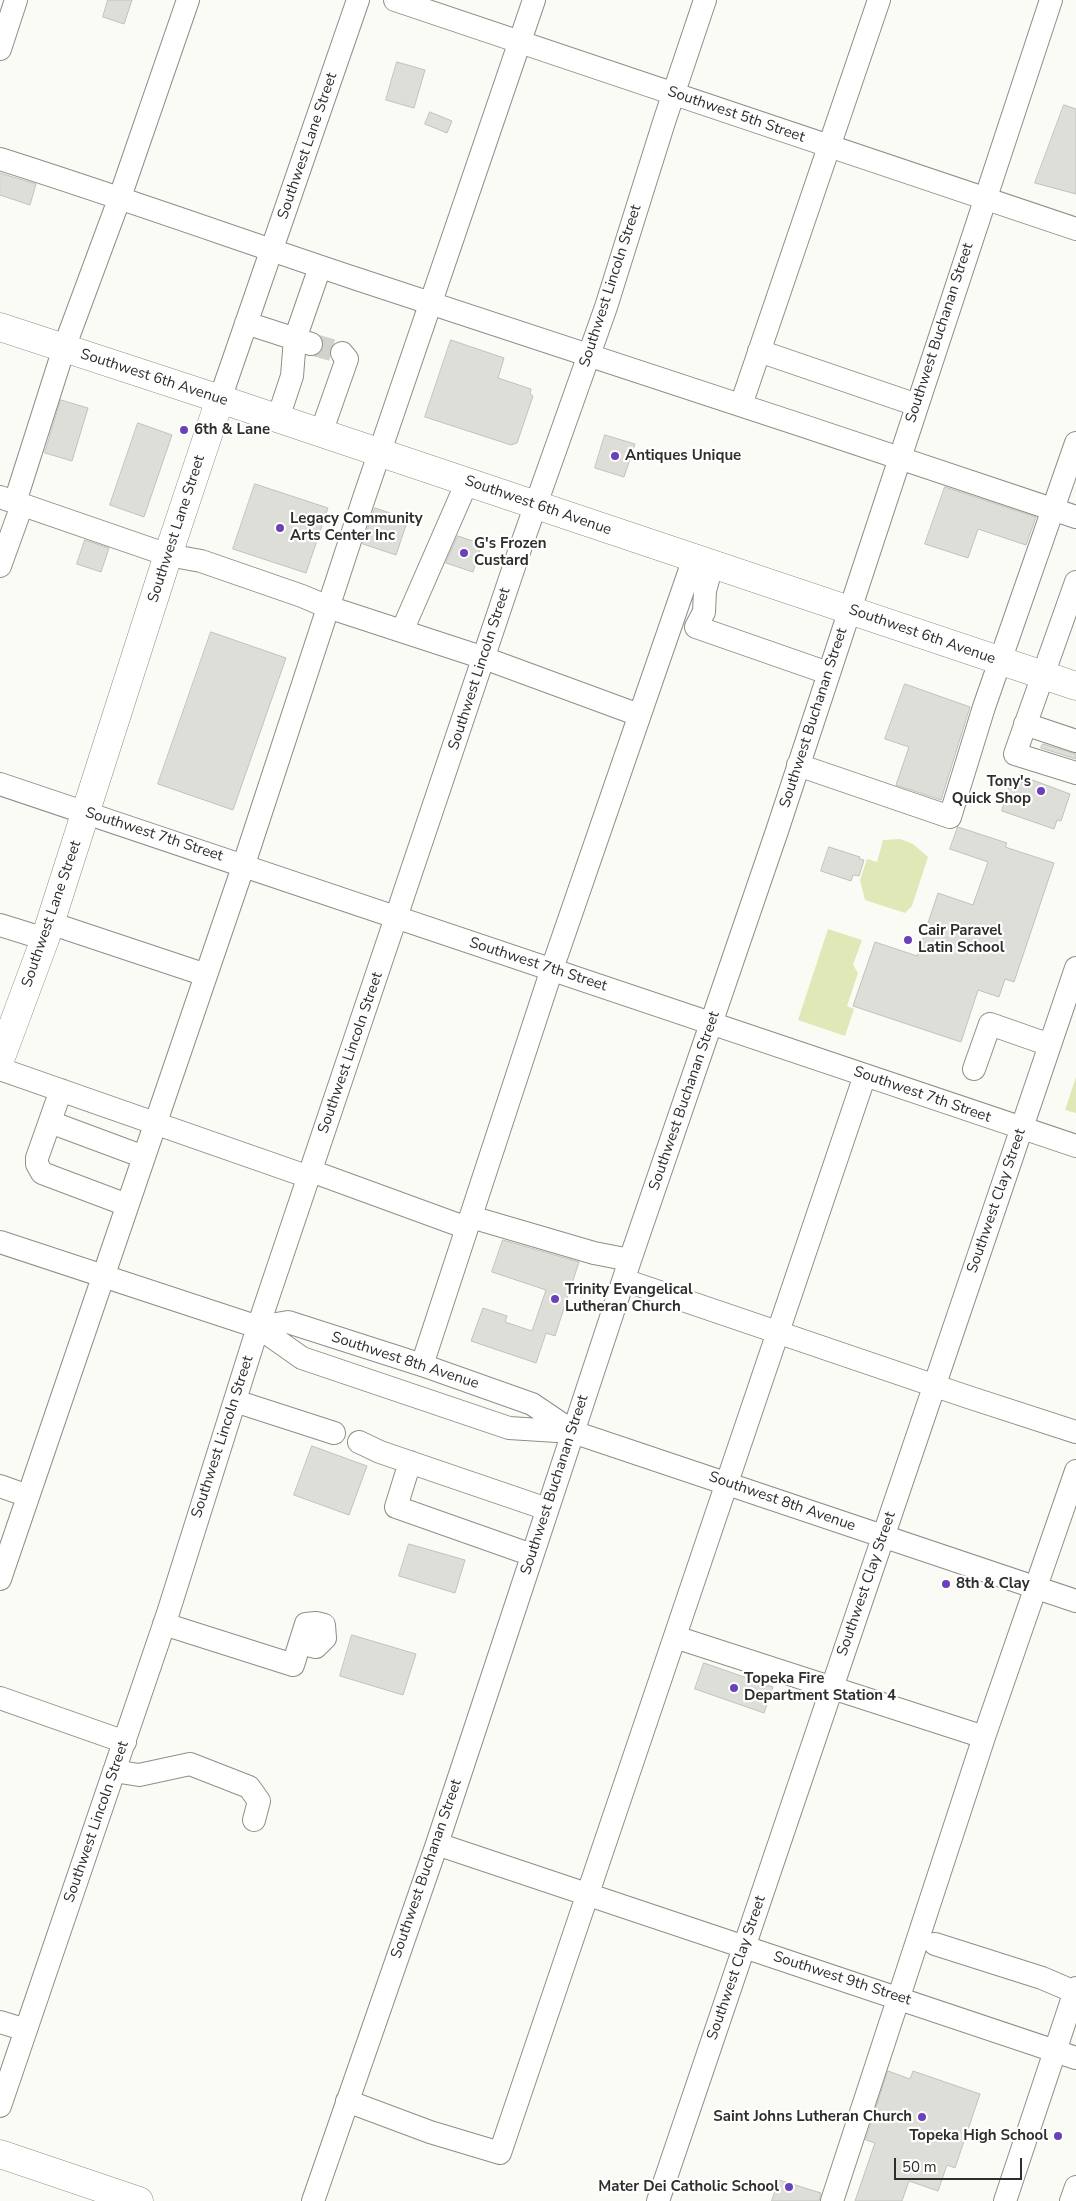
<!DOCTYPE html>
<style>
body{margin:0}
#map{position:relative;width:1076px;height:2201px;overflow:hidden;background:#fafbf4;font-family:"Nunito Sans",sans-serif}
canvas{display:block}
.scale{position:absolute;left:894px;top:2158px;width:128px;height:22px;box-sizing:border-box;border:2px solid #2e2e2c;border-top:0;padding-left:6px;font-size:15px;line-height:18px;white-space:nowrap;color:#2e2e2c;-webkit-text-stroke:4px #fff;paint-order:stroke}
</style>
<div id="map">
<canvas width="1076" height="2201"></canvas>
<div class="scale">50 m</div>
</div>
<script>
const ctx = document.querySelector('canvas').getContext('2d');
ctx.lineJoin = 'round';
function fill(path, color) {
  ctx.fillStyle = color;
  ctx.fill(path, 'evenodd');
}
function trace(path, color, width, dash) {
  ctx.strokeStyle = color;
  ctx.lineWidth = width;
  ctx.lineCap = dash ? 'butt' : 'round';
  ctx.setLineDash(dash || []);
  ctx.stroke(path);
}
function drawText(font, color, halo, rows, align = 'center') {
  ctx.font = font + ' "Nunito Sans",sans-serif';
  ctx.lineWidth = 4.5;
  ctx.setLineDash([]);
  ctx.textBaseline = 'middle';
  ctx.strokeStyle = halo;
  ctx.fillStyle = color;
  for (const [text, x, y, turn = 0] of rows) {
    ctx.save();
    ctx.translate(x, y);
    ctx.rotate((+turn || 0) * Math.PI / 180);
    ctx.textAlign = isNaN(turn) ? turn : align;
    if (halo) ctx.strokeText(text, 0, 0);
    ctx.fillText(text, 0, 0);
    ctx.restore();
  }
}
fill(new Path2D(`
 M900 839 913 844 928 857 912 906 905 913 865 900 860 880 867 859 877 862 883 840Z
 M828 929 862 940 853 965 858 973 847 1006 854 1009 845 1036 798 1020Z
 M1076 1077V1113L1065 1110Z`), '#e1e8b8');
const building = new Path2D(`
 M108 0H132L124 24 103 17Z
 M397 62 425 70 414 108 386 100Z
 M1064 105 1076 109V194L1035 183Z
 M430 112 452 121 447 133 425 124Z
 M0 173 36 184 30 205 0 195Z
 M451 340 504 358 498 378 531 389 530 394 533 396 517 443 511 445 425 417Z
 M61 400 88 408 72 461 45 453Z
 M138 423 172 435 144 517 110 505Z
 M605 435 635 444 624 477 595 468Z
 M255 484 328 508 306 573 233 549Z
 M945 487 1036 517 1026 545 978 529 968 558 925 544Z
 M375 508 408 519 396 555 363 544Z
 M458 536 482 544 473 572 446 563Z
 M85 540 109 548 101 572 77 564Z
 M211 632 286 658 233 810 158 784Z
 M905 684 970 707 941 800 896 785 909 747 885 739Z
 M1043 744 1076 754V759L1041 748Z
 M1012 778 1028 784 1030 779 1070 794 1061 821 1057 820 1054 829 1002 811Z
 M958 827 1007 843 1005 847 1054 863 1014 982 1005 979 999 997 978 990 961 1042 853 1006 875 942 917 956 938 893 973 905 988 862 950 849Z
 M829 847 860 857 859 859 864 860 859 876 853 875 851 881 821 871Z
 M503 1240 579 1262 555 1336 546 1333 536 1363 471 1341 483 1308 507 1316 505 1322 532 1331 546 1290 492 1272Z
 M312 1446 367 1466 349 1515 294 1495Z
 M409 1544 465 1560 455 1593 399 1576Z
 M352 1635 416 1654 403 1695 340 1676Z
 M704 1663 773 1687 764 1713 695 1689Z
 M888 2071 910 2079 913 2071 980 2094 955 2168 947 2165 938 2191 909 2181 902 2201H855L875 2143 866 2140Z
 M779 2180 821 2193 819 2201H772Z`);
fill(building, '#ddded7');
trace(building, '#c0c2bb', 1);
trace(new Path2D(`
 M311 344 342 353`), '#d1d2cc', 22, [22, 11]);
const minor = new Path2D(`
 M395 0 1076 229
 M0 49 16 0
 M0 159C120 197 237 239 357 279 596 358 837 436 1076 517
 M246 323 311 344
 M759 351 917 405
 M220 399 358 0
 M741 405 879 0
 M278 418 292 376 295 339 320 267
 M321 433 347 359 342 353
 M0 497 168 555 201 561 302 596 328 607 484 658 639 715
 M15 502 64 348 120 197 188 0
 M712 565 705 591 704 612 696 627 828 673
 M0 566 22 505
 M1076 582 1015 754 1076 773
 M402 631 467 482
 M1025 724 1076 741
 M798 765 950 817 984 707 1076 443
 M0 784 1076 1146
 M50 923 206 975
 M0 925 45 939
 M0 1069 309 1177
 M974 1069 990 1024 1050 1045
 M61 1090 37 1158V1164L42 1173 127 1205
 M50 1122 144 1157
 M311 1171 467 1228
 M471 1217 594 1253 630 1260
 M0 1242 258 1327 302 1358 509 1428 573 1432 1076 1601
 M624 1280 965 1396 1076 1432
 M258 1327 288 1322 422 1365 532 1404 572 1431
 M422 1365 552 969 694 558
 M235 1401 334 1433
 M359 1442 380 1452 547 1509
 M410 1462 396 1507 532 1555
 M0 1486 28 1496
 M0 1579 244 864 364 498 534 0
 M164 1624 293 1665 306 1624 316 1623 324 1625 325 1638 316 1647 300 1643
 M675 1637 984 1737
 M0 1698 125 1742
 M114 1771 139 1775 190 1764 249 1787 259 1801 254 1820
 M437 1844 1076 2058
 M935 1944 1042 1978 1075 1992
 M0 2022 26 2030
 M347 2101 430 2132 500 2153 865 1075
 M0 2106 168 1613 258 1327 519 552 606 307 664 122 705 0
 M313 2201 437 1844 630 1260 777 831 1051 0
 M658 2201 1076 968
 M832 2201 984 1737 1076 1471
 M1005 2201 1076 1988
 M1071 2201 1076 2187`);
const major = new Path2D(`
 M0 327 220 399 1076 686
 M0 1060 45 939 168 555 220 399
 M0 2154 139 2201`);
trace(minor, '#8e8f88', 24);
trace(major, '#8e8f88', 29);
trace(minor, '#fff', 22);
trace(major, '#fff', 28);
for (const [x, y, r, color] of [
 [184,430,5,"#6b41ba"],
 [615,456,5,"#6b41ba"],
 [280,528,5,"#6b41ba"],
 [464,553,5,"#6b41ba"],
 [1041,791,5,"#6b41ba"],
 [908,940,5,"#6b41ba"],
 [555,1299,5,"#6b41ba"],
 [946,1584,5,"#6b41ba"],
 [734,1688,5,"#6b41ba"],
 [922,2117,5,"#6b41ba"],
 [1058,2136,5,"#6b41ba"],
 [789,2187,5,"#6b41ba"]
]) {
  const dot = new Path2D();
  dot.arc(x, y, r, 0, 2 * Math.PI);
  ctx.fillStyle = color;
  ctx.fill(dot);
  trace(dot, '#fff', 2);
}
drawText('15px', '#2e2e2c', '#fff', [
 ["Southwest 5th Street",736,115,19],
 ["Southwest Lane Street",308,146,-71],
 ["Southwest Lincoln Street",611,286,-72],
 ["Southwest Buchanan Street",940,333,-72],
 ["Southwest 6th Avenue",154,378,18],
 ["Southwest 6th Avenue",538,506,19],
 ["Southwest Lane Street",177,529,-72],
 ["Southwest 6th Avenue",922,635,19],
 ["Southwest Lincoln Street",480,669,-72],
 ["Southwest Buchanan Street",814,718,-72],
 ["Southwest 7th Street",154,835,18],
 ["Southwest Lane Street",52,914,-71],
 ["Southwest 7th Street",538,965,18],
 ["Southwest Lincoln Street",351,1053,-71],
 ["Southwest 7th Street",922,1095,19],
 ["Southwest Buchanan Street",685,1101,-71],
 ["Southwest Clay Street",997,1201,-71],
 ["Southwest 8th Avenue",405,1361,18],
 ["Southwest Lincoln Street",223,1437,-72],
 ["Southwest Buchanan Street",555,1485,-72],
 ["Southwest 8th Avenue",782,1502,19],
 ["Southwest Clay Street",867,1584,-71],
 ["Southwest Lincoln Street",97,1822,-71],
 ["Southwest Buchanan Street",427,1869,-71],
 ["Southwest Clay Street",737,1968,-71],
 ["Southwest 9th Street",842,1979,18]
]);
drawText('bold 15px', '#2e2e2c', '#fff', [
 ["6th & Lane",194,430],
 ["Antiques Unique",625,456],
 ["Legacy Community",290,519],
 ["Arts Center Inc",290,536],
 ["G's Frozen",474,544],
 ["Custard",474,561],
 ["Tony's",1031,782,"right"],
 ["Quick Shop",1031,799,"right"],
 ["Cair Paravel",918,931],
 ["Latin School",918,948],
 ["Trinity Evangelical",565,1290],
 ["Lutheran Church",565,1307],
 ["8th & Clay",956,1584],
 ["Topeka Fire",744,1679],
 ["Department Station 4",744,1696],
 ["Saint Johns Lutheran Church",912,2117,"right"],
 ["Topeka High School",1048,2136,"right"],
 ["Mater Dei Catholic School",779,2187,"right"]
], 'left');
</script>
